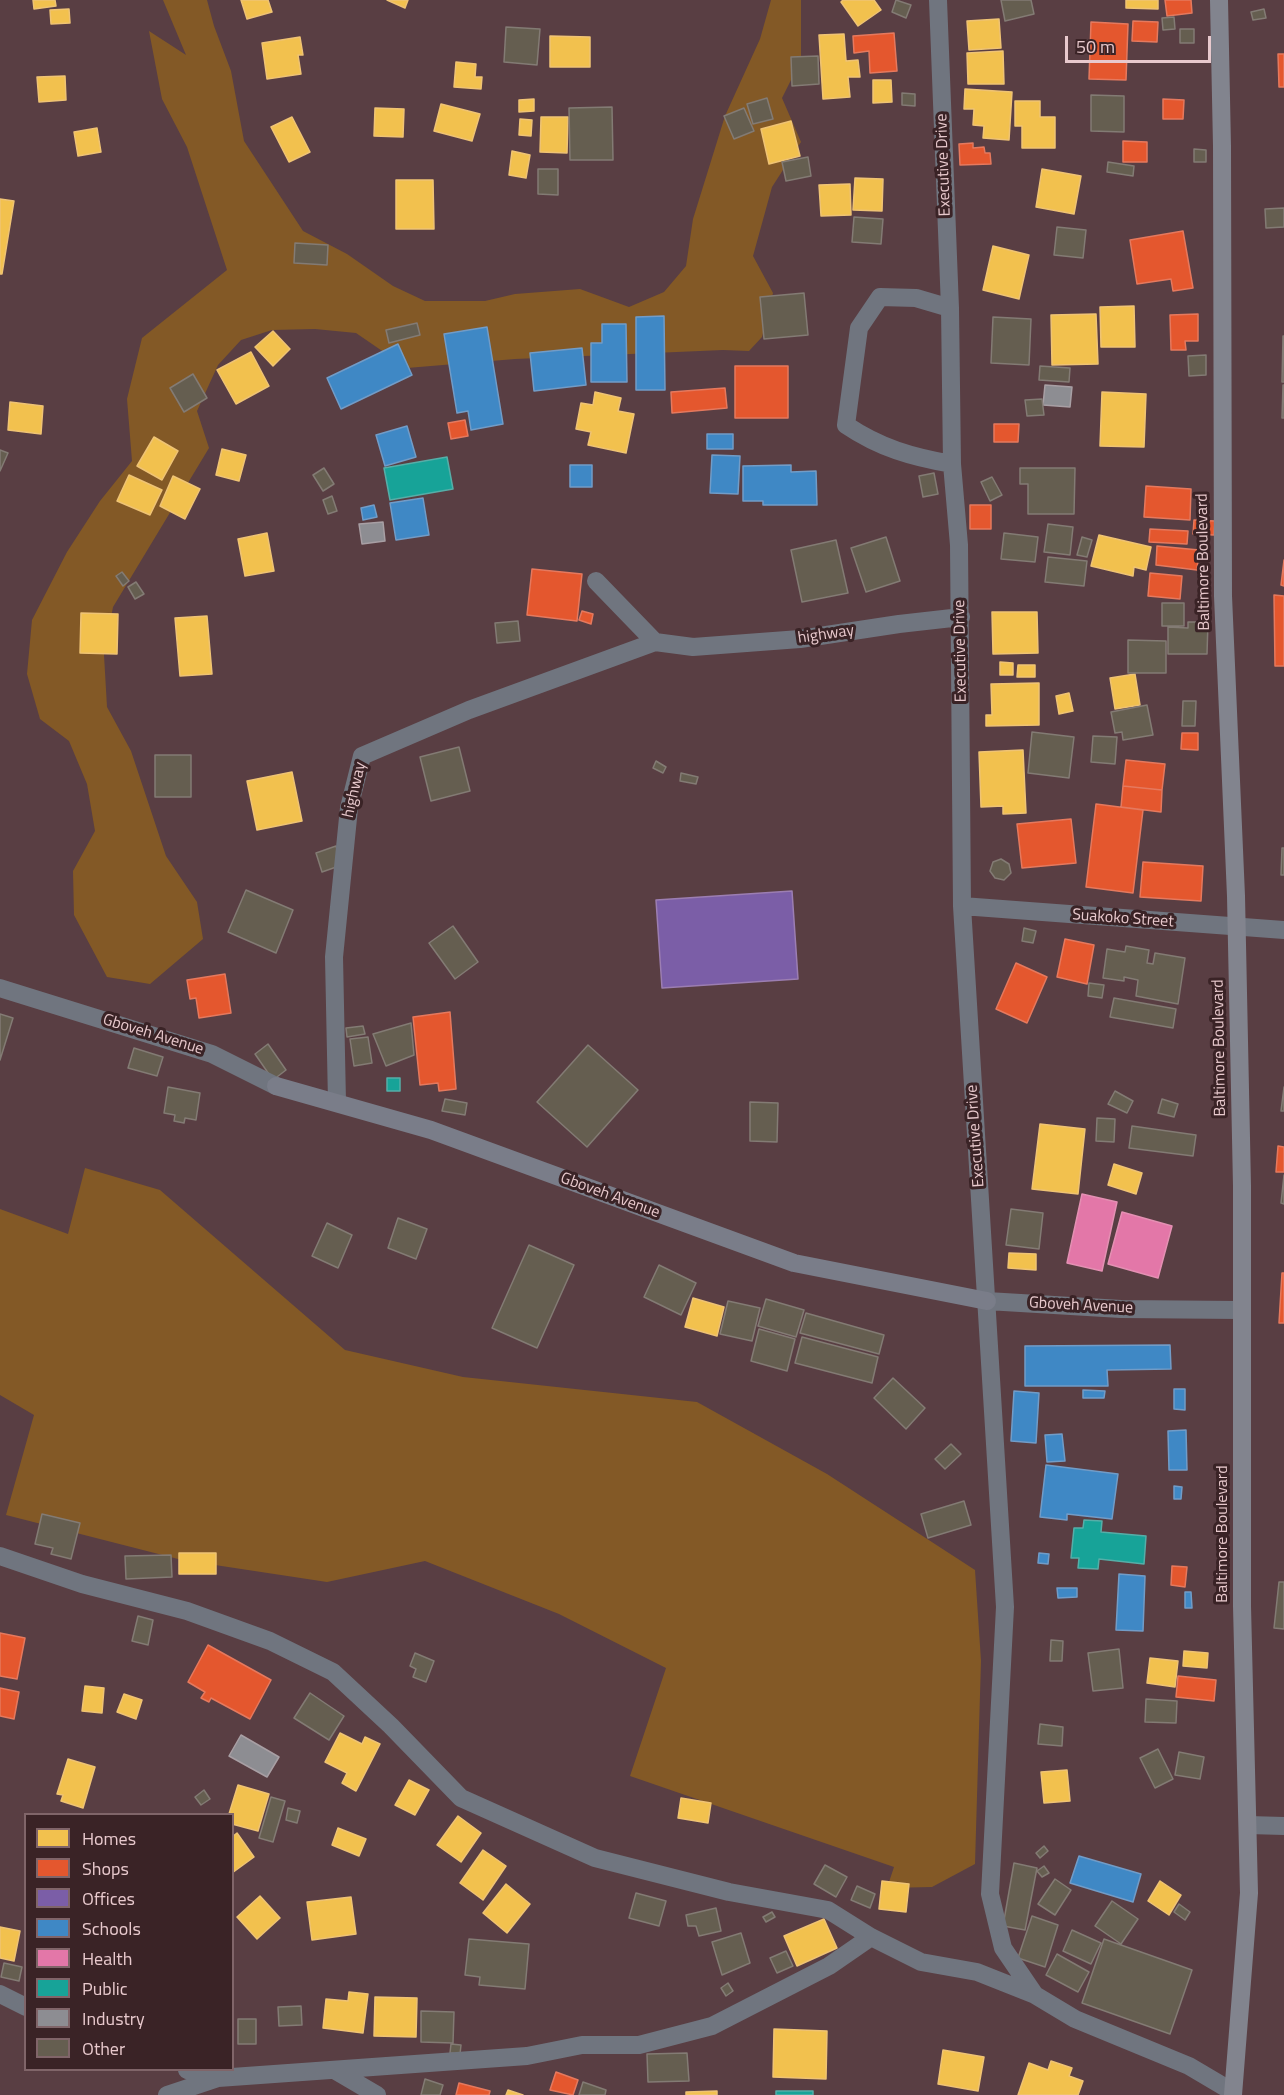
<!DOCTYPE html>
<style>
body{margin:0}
#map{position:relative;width:1284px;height:2095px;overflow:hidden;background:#593e43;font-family:"Titillium Web",sans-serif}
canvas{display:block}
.legend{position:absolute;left:24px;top:1813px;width:210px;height:258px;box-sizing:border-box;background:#3a2326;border:2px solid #806569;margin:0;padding:8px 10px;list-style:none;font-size:18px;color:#e8c9cd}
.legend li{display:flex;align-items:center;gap:12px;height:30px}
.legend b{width:30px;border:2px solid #806569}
.scale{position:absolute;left:1065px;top:36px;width:146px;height:27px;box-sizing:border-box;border:3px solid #e8c9cd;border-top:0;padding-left:8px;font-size:18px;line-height:21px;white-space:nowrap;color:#e8c9cd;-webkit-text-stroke:4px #3a2326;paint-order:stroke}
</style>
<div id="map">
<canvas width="1284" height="2095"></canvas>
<ul class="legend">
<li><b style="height:16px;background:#f2c14e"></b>Homes</li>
<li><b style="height:16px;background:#e4572e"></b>Shops</li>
<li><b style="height:16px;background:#7b5ea7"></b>Offices</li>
<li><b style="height:16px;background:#3f88c5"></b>Schools</li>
<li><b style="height:16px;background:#e377a8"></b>Health</li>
<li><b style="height:16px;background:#17a398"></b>Public</li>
<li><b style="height:16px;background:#8d8d92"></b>Industry</li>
<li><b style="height:16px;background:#655e50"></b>Other</li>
</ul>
<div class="scale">50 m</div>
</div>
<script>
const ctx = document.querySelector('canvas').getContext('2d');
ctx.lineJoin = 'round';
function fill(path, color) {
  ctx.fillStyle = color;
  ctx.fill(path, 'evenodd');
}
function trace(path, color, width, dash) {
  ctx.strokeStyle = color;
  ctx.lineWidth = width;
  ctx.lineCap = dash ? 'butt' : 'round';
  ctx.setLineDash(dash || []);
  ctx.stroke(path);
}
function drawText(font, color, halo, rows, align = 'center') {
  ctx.font = font + ' "Titillium Web",sans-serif';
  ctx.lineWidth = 6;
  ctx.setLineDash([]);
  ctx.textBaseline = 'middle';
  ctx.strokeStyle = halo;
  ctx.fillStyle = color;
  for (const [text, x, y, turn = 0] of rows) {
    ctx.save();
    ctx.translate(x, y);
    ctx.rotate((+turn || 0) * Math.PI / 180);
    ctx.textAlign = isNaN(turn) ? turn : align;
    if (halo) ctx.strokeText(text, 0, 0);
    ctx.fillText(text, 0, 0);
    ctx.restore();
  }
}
fill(new Path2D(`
 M163 0H207L214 26 231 71 244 141 303 231 347 254 393 286 425 301H485L515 294 580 289 629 307 664 292 686 266 693 219 725 116 760 39 771 0H801V60L782 98 801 142 772 187 753 256 773 293 762 337 749 351 723 350 515 359 407 368 356 333 315 329 272 330 241 340 218 365 197 411 209 448 113 607 104 655 107 707 131 751 166 856 197 902 203 939 150 984 107 977 74 915 73 871 95 831 87 784 69 741 40 719 27 674 32 620 67 552 100 501 132 461 127 399 142 338 227 270 187 147 162 99 149 31 186 55Z
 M85 1168 160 1190 345 1350 463 1377 697 1402 827 1474 975 1570 981 1661 975 1864 932 1887 887 1888 894 1867 630 1776 666 1668 559 1614 425 1561 327 1582 182 1560 6 1515 34 1415 0 1395V1209L68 1234Z`), '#835926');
const homes = new Path2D(`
 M33 0H55L56 6 34 9Z
 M241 0H268L272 12 247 19Z
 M387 0H408L405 8Z
 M843 0H874L881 10 858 26 841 2Z
 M1126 0H1158V9L1126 8Z
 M69 9 70 23 51 24 50 10Z
 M999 19 1001 48 969 50 967 21Z
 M844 34 846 61 858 60 860 77H848L850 97 823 99 819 35Z
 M550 36 590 37V67H550Z
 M300 37 303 55H298L301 74 267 79 262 43Z
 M1003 51 1004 84H968L967 53Z
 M456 62 476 64 475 77H482L481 89 454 87Z
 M65 76 66 100 39 102 37 77Z
 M873 80H891L892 102 873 103Z
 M965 89 1012 92 1009 140 983 138 984 126 973 125 974 109H964Z
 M534 99V111L519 112V100Z
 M1015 101H1040V117H1055V148H1022V126H1015Z
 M441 104 480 114 472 141 434 131Z
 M375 108 404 109 403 137 374 136Z
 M292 117 310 152 289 162 271 127Z
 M541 117H568L567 153 540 152Z
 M520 119 532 120 531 136 519 135Z
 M791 121 800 156 769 164 761 129Z
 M97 128 101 152 78 156 74 132Z
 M512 151 530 155 526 178 509 175Z
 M1042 169 1081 176 1074 214 1036 207Z
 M855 178 883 179 882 211 853 210Z
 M396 180H433L434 229H396Z
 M850 184 851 215 821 216 819 185Z
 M0 199 14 201 2 274H0Z
 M993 246 1029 255 1019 299 983 290Z
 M1134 306 1135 347H1101L1100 307Z
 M1096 314 1098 364 1052 365 1051 315Z
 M273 331 290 349 273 366 255 347Z
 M251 352 269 386 236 404 217 370Z
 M595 392 621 398 618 411 634 414 626 453 588 445 591 432 576 429 581 403 593 405Z
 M1102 392 1146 394 1144 447 1100 446Z
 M10 402 43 406 41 434 8 430Z
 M154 437 178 451 162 480 137 466Z
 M222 449 246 455 239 481 216 475Z
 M129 475 162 490 150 515 117 501Z
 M173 476 200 489 185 519 160 506Z
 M267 533 274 571 245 576 238 539Z
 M1099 535 1151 547 1146 570 1134 567 1133 576 1091 566Z
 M992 612H1037L1038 653 993 654Z
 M81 613 118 614 117 654 80 653Z
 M207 616 212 674 180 676 175 618Z
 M1000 662 1013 663V675H1000Z
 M1018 665H1035V677H1017Z
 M1135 674 1140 705 1115 709 1110 678Z
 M1039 683V725L986 726V715H992L991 684Z
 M1069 693 1073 711 1059 714 1056 696Z
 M1023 750 1026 813 1003 814V806L981 807 979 752Z
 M292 772 302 821 257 830 247 781Z
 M1040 1124 1085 1129 1078 1194 1032 1189Z
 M1114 1164 1142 1173 1136 1194 1108 1185Z
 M1009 1253 1036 1254V1270L1008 1268Z
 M693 1298 724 1307 717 1336 685 1327Z
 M179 1553H216V1574H179Z
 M1184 1651 1208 1653 1207 1668 1183 1666Z
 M1150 1658 1178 1661 1175 1687 1147 1683Z
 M85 1686 104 1688 102 1713 82 1711Z
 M124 1694 142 1700 136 1719 117 1712Z
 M340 1733 362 1744 365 1737 380 1744 356 1791 342 1783 347 1773 325 1762Z
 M68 1759 95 1767 83 1808 61 1801 63 1795 57 1794Z
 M1067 1770 1070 1801 1044 1803 1041 1772Z
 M409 1780 429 1790 415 1815 395 1805Z
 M238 1785 269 1794 258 1831 232 1824V1814H229Z
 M681 1798 711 1803 708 1823 678 1818Z
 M458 1816 481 1833 461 1862 437 1845Z
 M338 1828 366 1839 359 1856 332 1845Z
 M237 1833 254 1857 232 1873V1837Z
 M483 1850 506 1866 483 1900 460 1883Z
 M882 1881 909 1884 906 1912 879 1909Z
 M1160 1881 1181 1895 1169 1915 1148 1901Z
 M506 1884 530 1904 507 1933 483 1913Z
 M260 1896 280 1918 257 1939 237 1917Z
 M351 1897 356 1934 312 1940 307 1902Z
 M824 1919 837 1948 797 1966 784 1936Z
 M0 1927 20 1931 14 1961 0 1958Z
 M349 1992 368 1994 363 2033 323 2028 326 1999 348 2001Z
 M375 1997 417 1998 416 2037 374 2036Z
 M774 2029 827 2031 826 2079 773 2077Z
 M943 2050 984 2057 978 2091 938 2084Z
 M1051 2061 1072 2068 1069 2076 1083 2081 1078 2095H1018L1029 2063 1048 2070Z
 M508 2090 523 2095H506Z
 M717 2091V2095H686V2092Z`);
fill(homes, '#f2c14e');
trace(homes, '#efc374', 1.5);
const shops = new Path2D(`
 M1165 0H1191L1192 13 1167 16Z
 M1133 21 1158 22 1157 42 1132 41Z
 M1091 22 1128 24 1126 80 1089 79Z
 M894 33 897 71 870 73 869 51 854 53 853 36Z
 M1278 54H1284V87H1279Z
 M1163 99 1184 100 1183 119H1163Z
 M1123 141 1147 142V162H1123Z
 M973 143V148L984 147 985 153H990L991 164 960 165 959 144Z
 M1183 231 1193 288 1173 291 1171 279 1137 284 1130 240Z
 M1198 314V341H1185L1186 350H1171L1170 315Z
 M735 366H788V418H735Z
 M725 388 727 408 672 413 671 392Z
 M465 420 468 436 451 439 448 423Z
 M994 424H1019L1018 442H994Z
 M1146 486 1191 489 1190 520 1144 517Z
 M970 505H991V529H970Z
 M1194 520 1215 521 1214 535 1193 534Z
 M1150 529 1188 531 1187 544 1149 542Z
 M1157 546 1199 550 1197 570 1156 565Z
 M1284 560V586L1281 585Z
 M532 569 582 574 577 621 527 615Z
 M1150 573 1182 576 1180 599 1148 596Z
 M1274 595 1284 596V666H1275Z
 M582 611 593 614 591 624 579 620Z
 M1182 733H1198V750L1181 749Z
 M1126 760 1165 764 1162 790 1123 786Z
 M1123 786 1162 790 1161 812 1121 807Z
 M1096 804 1143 810 1133 893 1086 887Z
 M1071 819 1076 863 1022 868 1017 824Z
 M1143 862 1203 866 1201 901 1140 897Z
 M1065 939 1094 945 1087 984 1057 977Z
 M1016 963 1047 977 1027 1023 996 1009Z
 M225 974 231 1013 199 1018 196 998 190 999 187 980Z
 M450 1012 456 1089 439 1091 438 1083 420 1085 413 1017Z
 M1278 1146 1284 1147V1172H1276Z
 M1282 1273H1284V1323H1279Z
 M1172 1566 1187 1567 1185 1587 1171 1585Z
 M0 1633 25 1638 17 1679 0 1676Z
 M208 1645 271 1680 250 1719 211 1698 209 1702 201 1698 205 1692 188 1682Z
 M1178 1676 1216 1680 1214 1701 1176 1697Z
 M0 1688 19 1692 14 1719 0 1716Z
 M556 2072 578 2080 573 2095 550 2090Z
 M459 2083 490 2091 489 2095H456Z`);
fill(shops, '#e4572e');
trace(shops, '#e5795e', 1.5);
const offices = new Path2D(`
 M792 891 798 979 662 988 656 900Z`);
fill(offices, '#7b5ea7');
trace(offices, '#9c7eb2', 1.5);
const schools = new Path2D(`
 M664 316 665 390H636V317Z
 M602 324H626L627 382H591V343H602Z
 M487 327 503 424 471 430 468 411 457 413 444 334Z
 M398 344 412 375 341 409 327 378Z
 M582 348 586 385 534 391 530 353Z
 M407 426 416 457 385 466 376 435Z
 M707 434H733V449H707Z
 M712 455 740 456 738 494 710 493Z
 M570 465H592V487H570Z
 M791 465V472L816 471 817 505H763V501H743V466Z
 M423 498 429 535 396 540 390 503Z
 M374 505 377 517 363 520 361 508Z
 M1170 1345 1171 1369 1107 1370 1108 1386H1025V1346Z
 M1174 1389H1185V1410L1174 1409Z
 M1083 1390 1105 1391 1104 1398H1083Z
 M1014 1391 1039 1393 1036 1443 1011 1441Z
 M1186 1430 1187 1470H1169L1168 1431Z
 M1062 1434 1065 1461 1047 1462 1045 1435Z
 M1046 1465 1118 1474 1112 1519 1067 1514V1520L1040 1517Z
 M1174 1486 1182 1487 1181 1499H1174Z
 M1039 1553 1049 1554 1048 1564 1038 1563Z
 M1119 1574 1145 1576 1143 1631 1116 1630Z
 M1057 1588H1077V1597L1058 1598Z
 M1185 1592H1191L1192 1608H1185Z
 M1079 1856 1141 1874 1133 1902 1070 1883Z`);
fill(schools, '#3f88c5');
trace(schools, '#729cc7', 1.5);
const health = new Path2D(`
 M1082 1194 1117 1202 1102 1271 1067 1263Z
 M1122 1212 1172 1226 1158 1278 1108 1264Z`);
fill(health, '#e377a8');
trace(health, '#e490b3', 1.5);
const public = new Path2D(`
 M447 457 453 489 390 500 384 468Z
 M387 1078H400V1091H387Z
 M1084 1520 1102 1521 1101 1532 1146 1536 1144 1564 1099 1559 1098 1569 1078 1568 1079 1558H1071L1074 1528H1083Z
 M776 2091H813V2095H776Z`);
fill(public, '#17a398');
trace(public, '#56aea8', 1.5);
const industry = new Path2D(`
 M1045 385 1072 387 1070 407 1043 405Z
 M383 522 385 541 362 544 359 524Z
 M241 1735 279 1757 267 1777 229 1756Z`);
fill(industry, '#8d8d92');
trace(industry, '#a89fa4', 1.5);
const building = new Path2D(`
 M896 0 911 5 906 18 892 12Z
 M1001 0H1031L1034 14 1005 21Z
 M1264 9 1266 18 1253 20 1251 12Z
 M1174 17 1175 29 1163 30 1162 18Z
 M506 27 540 29 537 65 504 62Z
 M1180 29H1194V43H1180Z
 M818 56 819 84 792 86 791 57Z
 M902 93 915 94V106L902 105Z
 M1091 95 1124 96V132L1091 131Z
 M767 98 773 119 753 124 747 104Z
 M612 107 613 160H570L569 108Z
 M744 108 754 131 734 139 724 116Z
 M1194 149 1206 150V162H1194Z
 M808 157 811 176 786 181 782 162Z
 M1108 162 1134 166 1133 176 1107 172Z
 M538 169H558V195L538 194Z
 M1284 208V227L1266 228 1265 209Z
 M854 217 883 219 881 244 852 242Z
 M1057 227 1086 230 1083 258 1054 255Z
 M295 243 328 245 327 265 294 263Z
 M804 293 808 335 764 339 760 297Z
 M993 317 1031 319 1029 365 991 363Z
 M417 323 420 335 389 343 386 330Z
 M1283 336H1284V382H1282Z
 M1206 355V375L1189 376 1188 356Z
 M1040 366 1070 368 1069 382 1039 380Z
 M193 374 207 398 184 412 170 388Z
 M1283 385H1284V418H1282Z
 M1042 399 1044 415 1027 416 1025 400Z
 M0 450 8 453 0 471Z
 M324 468 334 484 323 491 313 475Z
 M1020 468H1075L1074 514H1028V484H1020Z
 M934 473 938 494 923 497 919 476Z
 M992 477 1002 495 990 501 981 482Z
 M332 496 337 511 328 514 323 500Z
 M1048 524 1073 527 1070 555 1044 552Z
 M1004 533 1038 537 1035 562 1001 559Z
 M886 537 900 581 866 592 851 548Z
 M1082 537 1092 540 1087 557 1077 555Z
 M836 540 848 593 802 602 791 550Z
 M1048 557 1087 561 1084 586 1045 582Z
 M122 572 129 581 123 586 116 576Z
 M136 582 144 594 135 599 128 587Z
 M1162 603H1184V626H1162Z
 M518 621 520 641 497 643 495 623Z
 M1188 622H1208L1207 654H1168V627L1188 628Z
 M1128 640 1166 641V673H1128Z
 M1183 701H1196L1195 726H1182Z
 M1147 705 1153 735 1123 740 1122 732 1115 733 1111 712Z
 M1032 732 1074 737 1069 778 1028 773Z
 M1093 736 1117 737 1115 764 1091 762Z
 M459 747 470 791 431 801 420 757Z
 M155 755H191V797H155Z
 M656 761 666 767 663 773 653 768Z
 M681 773 698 777 696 784 680 781Z
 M336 846 342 865 322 872 316 853Z
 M1282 848H1284V875H1281Z
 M1001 859 1009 864 1011 873 1004 880 995 878 990 871 993 862Z
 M246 890 293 910 276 953 228 932Z
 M453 926 478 962 455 979 429 943Z
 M1024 928 1036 931 1033 943 1022 941Z
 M1126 946 1149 950 1147 963 1153 964 1155 953 1185 958 1178 1004 1136 996 1138 980 1124 977V981L1103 978 1107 949 1125 952Z
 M1089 983 1104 985 1102 998 1088 996Z
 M1114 998 1176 1009 1173 1028 1110 1017Z
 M0 1014 13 1018 0 1060Z
 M411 1023 414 1055 386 1066 373 1034Z
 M363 1026 365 1034 347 1037 346 1028Z
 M368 1037 372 1063 354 1066 350 1039Z
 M268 1044 286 1070 273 1080 255 1054Z
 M588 1045 638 1090 587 1147 537 1102Z
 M134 1048 163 1057 157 1076 128 1068Z
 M168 1087 200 1093 196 1120 185 1118 184 1123 174 1121 175 1115 164 1113Z
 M1284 1087V1111H1281Z
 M1115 1091 1133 1101 1127 1113 1108 1104Z
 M445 1099 467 1103 465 1115 442 1111Z
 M1162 1099 1178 1104 1174 1117 1158 1113Z
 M750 1102 778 1103 777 1142 750 1141Z
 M1097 1118 1115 1119 1114 1142 1096 1141Z
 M1132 1126 1196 1135 1193 1156 1129 1148Z
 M1284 1175V1204L1281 1203Z
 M1011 1209 1043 1213 1039 1249 1006 1245Z
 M398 1218 427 1229 416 1259 388 1248Z
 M327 1223 352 1235 338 1268 312 1256Z
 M529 1245 574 1265 537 1348 492 1328Z
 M659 1265 696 1283 681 1315 644 1297Z
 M766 1299 804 1310 796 1337 758 1326Z
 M728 1301 760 1308 752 1341 720 1334Z
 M806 1313 884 1335 879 1354 800 1333Z
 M759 1329 795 1339 787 1371 751 1361Z
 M802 1337 878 1357 872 1383 795 1363Z
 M893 1378 925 1408 906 1429 874 1398Z
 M951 1444 961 1454 945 1469 935 1459Z
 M964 1501 971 1525 928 1538 921 1514Z
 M42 1514 80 1523 71 1559 51 1554 53 1548 35 1544Z
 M171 1555 172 1577 126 1579 125 1556Z
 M1279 1582H1284V1629L1274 1628Z
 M138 1616 153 1620 148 1645 132 1641Z
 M1051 1640 1063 1641 1062 1661H1050Z
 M1119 1649 1123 1688 1093 1691 1088 1653Z
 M415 1653 434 1661 426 1682 413 1677 416 1669 410 1666Z
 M310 1693 344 1716 329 1740 294 1718Z
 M1146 1699 1177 1701 1176 1723 1145 1722Z
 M1040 1724 1063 1727 1062 1746 1038 1744Z
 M1158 1749 1173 1779 1155 1788 1140 1758Z
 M1179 1752 1204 1757 1200 1779 1175 1775Z
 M204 1790 210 1799 201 1805 195 1797Z
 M271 1797 285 1801 273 1842 259 1838Z
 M288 1808 300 1811 297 1823 286 1820Z
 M1044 1846 1048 1851 1040 1858 1036 1853Z
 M1014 1863 1037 1868 1025 1930 1003 1926Z
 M825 1865 847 1877 836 1897 814 1884Z
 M1044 1866 1049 1873 1042 1877 1037 1871Z
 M1055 1879 1071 1890 1055 1915 1038 1904Z
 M857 1886 875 1894 870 1908 851 1900Z
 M636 1893 666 1901 659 1926 629 1918Z
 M1112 1901 1138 1919 1121 1944 1095 1926Z
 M1179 1904 1190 1912 1185 1920 1174 1912Z
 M716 1908 721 1931 699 1936 696 1926H688L686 1915Z
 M772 1912 775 1917 766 1922 763 1917Z
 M1032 1916 1058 1925 1045 1967 1018 1958Z
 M1072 1930 1101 1943 1091 1964 1063 1951Z
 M741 1933 750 1963 722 1975 712 1942Z
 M469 1939 529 1944 525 1989 479 1985 480 1977 465 1975Z
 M1104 1939 1192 1970 1170 2034 1082 2003Z
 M786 1951 793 1966 777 1973 770 1958Z
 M1057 1954 1089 1972 1078 1992 1046 1975Z
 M4 1963 22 1967 19 1981 1 1977Z
 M728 1983 733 1991 726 1996 721 1988Z
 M301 2006 302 2025 279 2026 278 2007Z
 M421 2011 454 2012 453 2043 421 2042Z
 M238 2019H256V2044H238Z
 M451 2044 461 2045 460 2054 450 2053Z
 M687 2053 689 2081 648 2082 647 2054Z
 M425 2079 443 2085 440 2095H421Z
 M583 2082 606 2090 605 2095H579Z`);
fill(building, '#655e50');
trace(building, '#837b74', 1.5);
trace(new Path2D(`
 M938 0 950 308 952 464 959 545 962 906 1005 1607 990 1894 1003 1948 1035 1995 1075 2019 1189 2066 1233 2092
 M950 308 916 298 880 297 859 328 846 425C880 448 912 457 952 464
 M596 581 655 642 693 647 800 639 899 624 961 617
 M962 906 1284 930
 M0 988 212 1054 276 1086
 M337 1102 334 957 349 808 362 756 469 710 655 642
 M987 1301 1121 1309 1240 1310
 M0 1556 82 1584 187 1611 270 1641 333 1672 391 1726 461 1798 595 1858 729 1892 828 1910 871 1937 921 1962 977 1972 1035 1995
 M1248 1825 1284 1826
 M0 1994 26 2007
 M187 2070 218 2078 527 2056 582 2045H639L712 2026 829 1966 871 1937
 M336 2071 377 2095
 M167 2095 218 2078`), '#70757f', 18);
trace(new Path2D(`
 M276 1086 431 1130 794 1263 987 1301`), '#7a7d89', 18);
trace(new Path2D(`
 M1219 0 1222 146 1223 596 1236 896 1242 1186V1606L1249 1893 1233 2095`), '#82848e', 18);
drawText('16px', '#e8c9cd', '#3a2326', [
 ["Executive Drive",944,165,-92],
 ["Baltimore Boulevard",1204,562,-91],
 ["highway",826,635,-8],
 ["Executive Drive",961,651,-91],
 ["highway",355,790,-77],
 ["Suakoko Street",1123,919,4],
 ["Gboveh Avenue",153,1035,17],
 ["Baltimore Boulevard",1220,1048,-91],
 ["Executive Drive",976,1136,-94],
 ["Gboveh Avenue",610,1196,20],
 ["Gboveh Avenue",1081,1306,3],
 ["Baltimore Boulevard",1223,1534,-90]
]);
</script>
